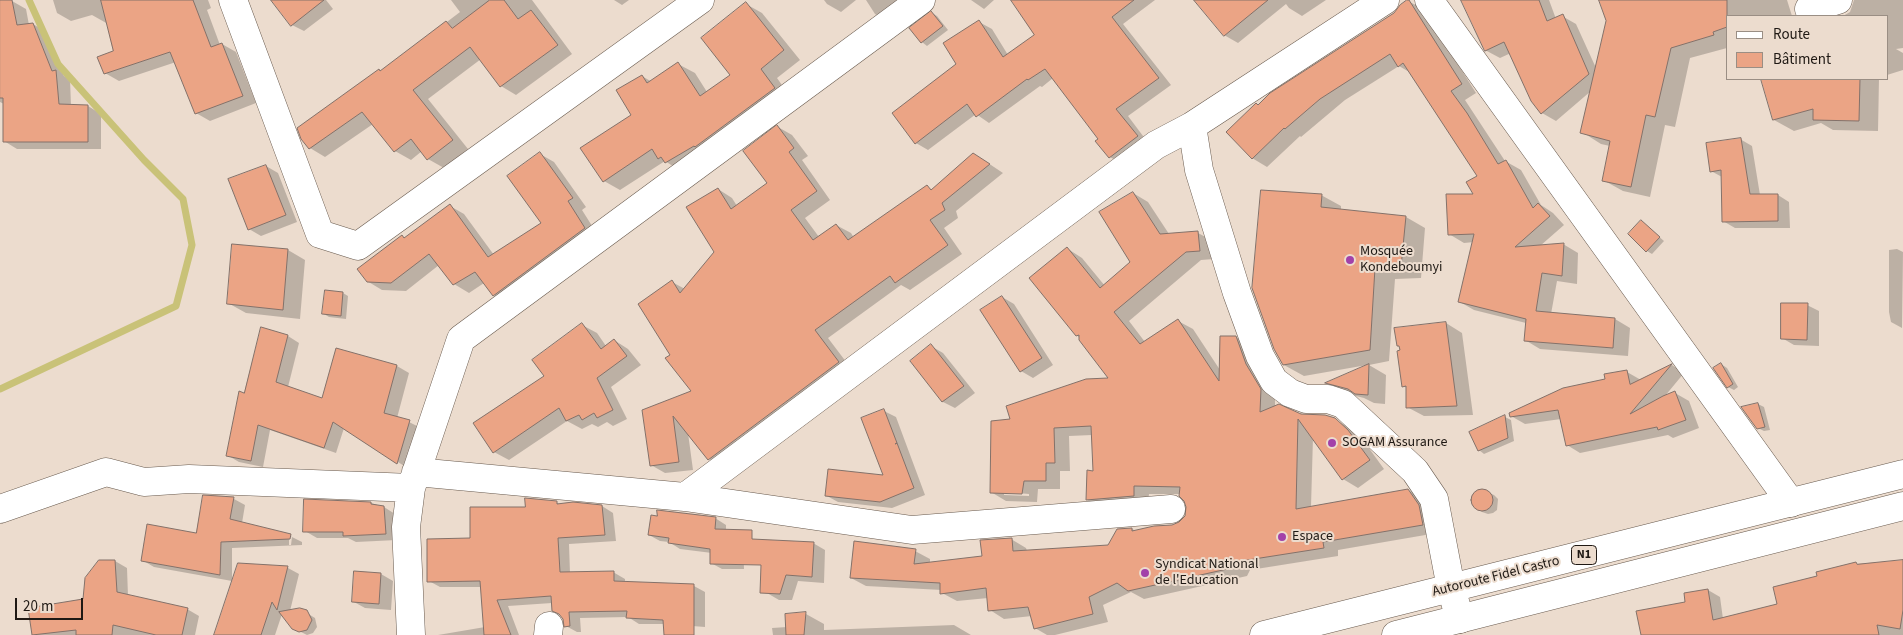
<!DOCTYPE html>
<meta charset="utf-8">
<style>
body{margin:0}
#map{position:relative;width:1903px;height:635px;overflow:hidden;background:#ecdcce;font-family:"Source Sans 3",sans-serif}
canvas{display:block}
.legend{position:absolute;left:1726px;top:15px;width:162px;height:65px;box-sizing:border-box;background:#ecdcce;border:1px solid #9a8e84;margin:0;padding:6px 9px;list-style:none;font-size:15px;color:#1f1914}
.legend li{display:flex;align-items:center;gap:10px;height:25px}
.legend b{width:25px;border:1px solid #9a8e84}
.scale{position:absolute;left:15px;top:598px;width:68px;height:22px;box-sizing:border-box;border:2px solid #1f1914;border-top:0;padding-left:6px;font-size:15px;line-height:18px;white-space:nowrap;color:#1f1914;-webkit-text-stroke:4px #ecdcce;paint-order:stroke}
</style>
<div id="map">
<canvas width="1903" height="635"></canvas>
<ul class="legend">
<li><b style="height:6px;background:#fff"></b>Route</li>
<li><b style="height:14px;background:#eba485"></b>Bâtiment</li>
</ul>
<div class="scale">20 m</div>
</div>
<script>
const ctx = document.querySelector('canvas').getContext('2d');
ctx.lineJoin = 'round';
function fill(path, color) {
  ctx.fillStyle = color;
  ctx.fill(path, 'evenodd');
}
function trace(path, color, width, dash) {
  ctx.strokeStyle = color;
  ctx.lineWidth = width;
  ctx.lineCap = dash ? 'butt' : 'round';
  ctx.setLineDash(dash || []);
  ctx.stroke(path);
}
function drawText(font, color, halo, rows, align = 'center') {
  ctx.font = font + ' "Source Sans 3",sans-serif';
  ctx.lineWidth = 4;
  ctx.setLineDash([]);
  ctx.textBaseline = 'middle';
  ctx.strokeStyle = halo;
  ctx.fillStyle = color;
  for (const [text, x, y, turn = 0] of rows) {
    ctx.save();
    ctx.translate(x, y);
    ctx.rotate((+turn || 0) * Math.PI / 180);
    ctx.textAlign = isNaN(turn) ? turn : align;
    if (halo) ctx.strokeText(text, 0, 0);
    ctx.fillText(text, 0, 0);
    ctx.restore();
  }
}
fill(new Path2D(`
 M53 0H208L211 8 207 10 220 45 222 44 236 52 256 103 210 121 196 113 176 62 119 81 105 73 115 52 108 24 92 15 71 21 57 13Z
 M273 0H326L333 9 304 31 292 25Z
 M451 0H532L572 54 516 95 501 86 481 59 428 99 468 149 444 168 428 159 422 151 411 160 395 151 373 124 325 157 310 148 379 70 381 72 460 12Z
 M614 0H629L622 5Z
 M824 0H856L841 12 827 4Z
 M866 0H918L889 22 875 14Z
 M971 0H994L984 9Z
 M1012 0H1155L1123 24 1171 85 1128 116 1149 144 1122 164 1110 157 1100 139 1053 78 1042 87 1040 86 989 123 976 114 928 150 916 143 979 22 992 29 1008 55 1036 35Z
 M1209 0H1326L1302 16 1289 8 1286 4 1238 43 1224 35Z
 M1462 0H1549L1556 19 1562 16 1576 24 1596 68 1607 21 1600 0H1787L1792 16H1727V48L1690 58 1675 127 1665 125 1650 197 1623 191 1603 180 1610 146 1601 144 1582 132 1591 91 1556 121 1542 113 1511 53 1500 58 1485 50 1482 45Z
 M1854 0H1903V48L1896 49 1903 53V70L1887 75V16H1843L1850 12Z
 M12 1 26 9 29 25 33 24 46 32 64 76 70 79 71 106H88L101 114V149H17L4 141V104L0 102V4Z
 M1408 1 1423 9 1476 93 1465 100 1505 161 1521 170 1541 205 1553 213 1564 225 1540 246 1563 244 1578 253 1577 284 1557 281 1551 314 1615 319 1630 328 1628 356 1540 349 1525 340 1526 323 1474 310 1460 302 1474 242 1464 243 1449 234 1475 195 1479 176 1411 73 1399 66 1345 100 1301 137 1300 136 1267 167 1252 158 1258 106 1394 14Z
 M746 4 762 13 800 60 777 78 791 98 682 172 665 161 620 190 604 181 633 115 642 76 652 82 678 64 695 73 707 92 732 75Z
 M932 13 937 16 948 30 927 46 922 42 911 28Z
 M1763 79H1879L1878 131 1833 130 1821 123 1794 131 1774 120Z
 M778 127 792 135 808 156 802 160 830 200 805 218 819 237 836 225 851 233 854 238 927 187 933 190 988 163 1003 173 956 211 958 218 944 228 962 254 910 290 901 285 828 338 853 371 723 467 709 459 688 433 693 470 665 473 651 465 643 411 693 392 671 355 672 282 685 289 715 252 718 189 732 198 737 206 768 184Z
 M1740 139 1752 146 1760 195H1778L1789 202 1790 228H1735L1723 221 1722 177 1711 171Z
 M540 154 554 162 586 207 582 210 599 237 508 304 494 295 484 283 469 293 454 284 439 265 406 291 382 290 367 281 402 236 406 238 450 206 464 214 494 255 543 223Z
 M266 166 278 173 297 222 261 236 249 229Z
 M1133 193 1148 202 1169 234 1198 233 1213 241 1214 259 1201 260 1129 321 1145 342 1178 321 1193 329 1220 370 1236 337 1251 346 1275 398V407L1301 415 1334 419 1350 428 1363 440 1384 469 1358 488 1343 479 1313 437 1311 507 1408 490 1423 499 1437 533 1338 550V556L1250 570 1247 576 1144 599 1131 592 1103 605 1108 622 1055 635H1047L1035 628 1032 616 1004 619 990 610 988 598 957 601 942 593V590L866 586 851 578 915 551 930 559V564L984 557 1011 539 1026 548 1027 551 1109 546 1118 530 1132 529 1136 531 1173 526 1180 523 1186 517 1188 507 1181 494H1149L1148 504 1102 508 1087 500 1094 472 1092 435 1069 436 1070 471H1060V489H1038L1037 502 1006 501 991 492 1012 420 1111 379 1077 335 1068 249 1082 258 1105 286 1132 262ZM1004 492 1029 494V496L1004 495Z
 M1321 195 1341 206V210L1406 217 1425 228 1421 278 1395 279 1389 361 1369 365 1386 375 1385 404 1374 403 1364 398 1344 393 1328 384 1367 365 1304 376 1284 365Z
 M1642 222 1664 241 1652 254 1647 251Z
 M1897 249 1903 252 1902 328 1891 322 1889 312V250Z
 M288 250 305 260 300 319 246 313 228 303Z
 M343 293 348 296 346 319 329 317 324 314Z
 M1002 297 1014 304 1053 365 1033 378 1021 371Z
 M1807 305 1819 311V346L1794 345 1782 338Z
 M1446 323 1462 333 1473 415 1424 416 1407 407V388L1403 386Z
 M582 325 597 333 606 346 614 340 628 349 641 365 611 387 627 419 613 426 607 422 598 427 592 424 582 429 567 421 509 460 494 452Z
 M288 336 299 343 288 387 323 400 337 350 397 366 409 373 397 418 409 422 421 428 409 469 344 428 336 453 270 430 263 467 239 462 227 455 245 394Z
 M931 346 943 353 975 393 955 408 943 402 912 361Z
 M1721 364 1727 368 1738 387 1734 390 1728 387Z
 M1672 365 1684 373 1665 396 1675 393 1689 401 1699 428 1673 438 1668 435 1580 453 1567 445 1561 419 1525 424 1511 416 1627 372 1641 380Z
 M1758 404 1764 407 1770 430 1764 431 1758 428 1743 408Z
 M884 411 896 417 925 495 892 508 838 502 827 496 885 476Z
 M1505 417 1511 420 1514 441 1484 454 1479 450Z
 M1483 490 1494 495 1498 499 1497 510 1493 513 1488 514 1482 512 1473 504 1472 499 1473 494Z
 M234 499 245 505 242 523 290 536 302 542V545L232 548V581L154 567 142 560 197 535ZM289 537H292L291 545H289Z
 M305 501 371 503 384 507 395 514 397 540 356 542 348 538H317L305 531Z
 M556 502 561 505 602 506 613 513 616 541 569 544 570 573 613 572 625 579V582L694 586 705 592V627L666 624H639L628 617 580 618 581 632H577L566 626 564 619 552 603 508 606 519 635H438L485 627 481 587H440L429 581 472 540 527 508Z
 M715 518 726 525V531L743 537 744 569H722L711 563 712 553 680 549 669 542 660 541 649 535Z
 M813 543 825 550 824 583 798 581 792 600H779L767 593Z
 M115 561 127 568 128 596 187 609 199 616 195 635H33L29 609 84 600Z
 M1903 561V635H1642L1687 603 1708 590 1720 597 1723 619 1779 605 1858 565Z
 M239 564 288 568 299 574 290 611 300 609 315 618 317 627 313 633 307 635 299 631 282 614 275 635H216Z
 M381 574 393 581 391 610 365 608 354 602Z
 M806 614 824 624V630L954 625 971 635H773L772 628 787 627Z`), '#0003');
trace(new Path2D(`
 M0 389 176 306 192 245 183 199 144 160 58 64 29 0`), '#c9c278', 7);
const building = new Path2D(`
 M0 0H12L17 25 33 23 52 71 56 70 59 104 88 105V142H3V98H0Z
 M101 0H193L211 47 222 43 243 96 195 114 170 52 104 74 97 57 113 51Z
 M271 0H324L291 26Z
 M490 0H504L518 19 531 10 558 45 500 87 470 47 413 90 453 140 427 160 411 139 394 152 362 112 309 149 301 139 297 128 379 69 380 71 446 21 452 28Z
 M1011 0H1134L1112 17 1159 78 1116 109 1138 136 1109 158 1095 141 1098 139 1045 69 1028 80 1027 79 976 117 967 104 915 144 892 113 956 64 943 43 979 20 1003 57 1034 35Z
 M1194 0H1268L1224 36Z
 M1407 0H1409L1462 84 1451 91 1467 113 1498 164 1506 160 1533 208 1538 203 1550 216 1515 247 1564 243 1562 276 1542 273 1536 311 1615 318 1613 348 1524 341 1526 319 1458 302 1474 234 1448 235 1446 194H1473L1466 182 1477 176 1403 63 1398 67 1390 54 1320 99 1285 129 1284 128 1252 159 1226 132 1256 103 1258 105 1270 93 1394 13 1400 5Z
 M1461 0H1539L1547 21 1563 14 1589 74 1541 114 1531 101 1504 42 1485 51Z
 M1599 0H1727V27L1713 32 1714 35 1671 48 1655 117 1646 115 1631 187 1602 181 1610 141 1580 133 1606 21Z
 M746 2 784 50 761 69 775 88 695 147 694 146 665 163 661 157 658 159 652 149 603 182 580 148 631 115 616 90 642 75 647 83 678 62 700 96 730 75 701 38Z
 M931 11 943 26 921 43 909 28Z
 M1761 79H1860L1859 121 1813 120V109L1773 120Z
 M777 125 794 148 789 152 817 191 791 210 813 240 836 224 848 240 927 185 931 190 973 153 990 164 942 203 945 210 930 220 948 245 895 283 890 276 815 330 839 362 708 460 673 416 679 462 650 466 642 410 691 391 665 358 670 355 638 304 672 280 680 293 714 252 686 207 718 188 731 209 767 183 743 151Z
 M1741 138 1750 194H1778V221L1722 222 1721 170 1710 172 1706 143Z
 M540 152 573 198 568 201 585 228 493 296 475 272 453 285 429 254 391 283 367 282 357 269 402 235 404 238 450 204 488 257 541 223 507 176Z
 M266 165 286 215 248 230 228 179Z
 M1261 190 1322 194 1321 207 1406 216 1401 267 1375 268 1370 350 1283 365 1274 349 1252 288Z
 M1133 192 1160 234 1198 231 1200 251 1186 252 1114 312 1140 344 1178 319 1219 381 1220 336H1236L1246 364 1261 389 1260 412 1279 404 1301 414 1325 415 1335 418 1348 430 1370 460 1342 480 1298 419 1296 509 1408 489 1419 505 1423 525 1323 542 1324 548 1235 562 1232 568 1128 591 1117 583 1089 597 1093 614 1034 629 1028 607 988 611 986 588 940 594V583L850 578 854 541 916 549 914 564 982 556 980 540 1012 538 1013 551 1108 545 1117 529 1132 528V531L1154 526 1172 525 1179 522 1185 516 1186 507 1184 501 1179 496 1180 487 1134 486V496L1086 500 1087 470 1093 471 1091 426 1054 428 1055 463H1046V481H1024L1022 494 990 493 991 421 1010 419 1006 406 1086 379 1108 378 1079 340V335L1076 336 1029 278 1067 247 1100 288 1130 262 1099 212Z
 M1641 220 1660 237 1646 252 1628 234Z
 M232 244 288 249 283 310 227 304Z
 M325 290 343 292 341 316 322 314Z
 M1002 296 1042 358 1020 372 980 310Z
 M1781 303H1808L1807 340 1781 339Z
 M1446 322 1457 406 1406 408V386L1402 387 1397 351 1400 350 1399 346H1397L1394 328Z
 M582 323 601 349 614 339 627 356 597 378 613 410 597 418 594 413 582 420 579 415 566 421 559 408 493 453 473 423 544 376 532 360Z
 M261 327 288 335 276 382 322 398 336 348 397 365 384 413 410 420 397 464 333 422 324 448 258 425 251 461 226 456 239 391 244 393Z
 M931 344 964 386 942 402 910 361Z
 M1721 363 1733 384 1727 388 1713 368Z
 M1369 364 1368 395 1355 394 1348 389 1325 383Z
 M1672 364 1630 414 1663 396 1675 391 1686 420 1658 430 1657 427 1566 446 1558 410 1510 417 1509 413 1563 388 1605 379 1604 374 1627 370 1630 384Z
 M1758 403 1765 427 1757 429 1741 407Z
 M884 409 897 443 895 444 897 443 914 488 880 502 825 496 828 469 883 475 861 418Z
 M1505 415 1508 438 1478 451 1469 432Z
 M1471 500a11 11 0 1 1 22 0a11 11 0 1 1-22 0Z
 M203 495 234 497 230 519 291 534 290 539 221 542 220 575 141 561 147 524 196 533Z
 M525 498 557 501V504L573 502 602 505 605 535 558 538 560 572 614 571V581L694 584V635H664L663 620 626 618 627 611 569 612 570 626 564 627 563 619 559 614 552 611 551 596 497 600 511 635H484L480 581 427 582V539L470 538V507H525Z
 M304 499 371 502V504L384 506 386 534 343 536V532H303Z
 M657 510 716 517 715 529 752 530V539L814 542 812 577 786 575 780 594 760 593 761 565 710 564V549L668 543 669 538 648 535 651 515 657 516Z
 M99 560H115L117 592 188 608 182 635H156L113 625 112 635H76V630L32 635 28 608 83 599 85 578Z
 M1903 560V610L1900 629 1877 625 1879 635H1641L1636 611 1685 602 1684 593 1708 589 1713 620 1777 604 1773 587 1817 576 1816 572 1856 562 1857 564Z
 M238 563 288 566 277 610 272 602 261 635H214Z
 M354 571 381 573 379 604 352 602Z
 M300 608 307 610 312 620 307 630 299 632 292 629 279 612Z
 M806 612 804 635H786L785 614Z`);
fill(building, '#eba485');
trace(building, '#837169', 1);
const minor = new Path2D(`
 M233 0 320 234 358 246 700 0
 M1385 0 1192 126 1199 170 1237 293 1260 356 1274 381 1290 393 1306 399H1328L1343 404 1415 471 1434 499 1451 588 1460 619
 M1429 0 1791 503
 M1809 9 1838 0
 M416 472 685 497 1156 145 1192 126
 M685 497 912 530 1171 509
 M0 509 106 472 144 482 189 479 411 488
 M411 635 406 527 411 488 461 339 921 0
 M548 635 549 626`);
const highway = new Path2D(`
 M1264 635 1903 474
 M1396 635 1903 506`);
trace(minor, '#685a4e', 29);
trace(highway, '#685a4e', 29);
trace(minor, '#fff', 28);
trace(highway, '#fff', 28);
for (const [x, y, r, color] of [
 [1350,260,5,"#a241a9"],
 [1332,443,5,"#a241a9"],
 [1282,537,5,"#a241a9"],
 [1145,573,5,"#a241a9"]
]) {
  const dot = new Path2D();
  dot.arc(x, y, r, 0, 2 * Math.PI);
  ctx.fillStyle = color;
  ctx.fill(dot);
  trace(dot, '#ecdcce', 2);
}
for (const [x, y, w] of [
 [1584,555,25]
]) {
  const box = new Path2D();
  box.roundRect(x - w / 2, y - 9.5, w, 19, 4);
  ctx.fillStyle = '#ecdcce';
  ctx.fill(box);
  trace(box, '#1f1914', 1);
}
drawText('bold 12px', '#1f1914', null, [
 ["N1",1584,555]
]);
drawText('14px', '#1f1914', '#ecdcce', [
 ["Mosquée",1360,252],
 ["Kondeboumyi",1360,268],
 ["SOGAM Assurance",1342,443],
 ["Espace",1292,537],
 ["Syndicat National",1155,565],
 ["de l'Education",1155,581]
], 'left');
drawText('14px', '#1f1914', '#ecdcce', [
 ["Autoroute Fidel Castro",1496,577,-14]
]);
</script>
